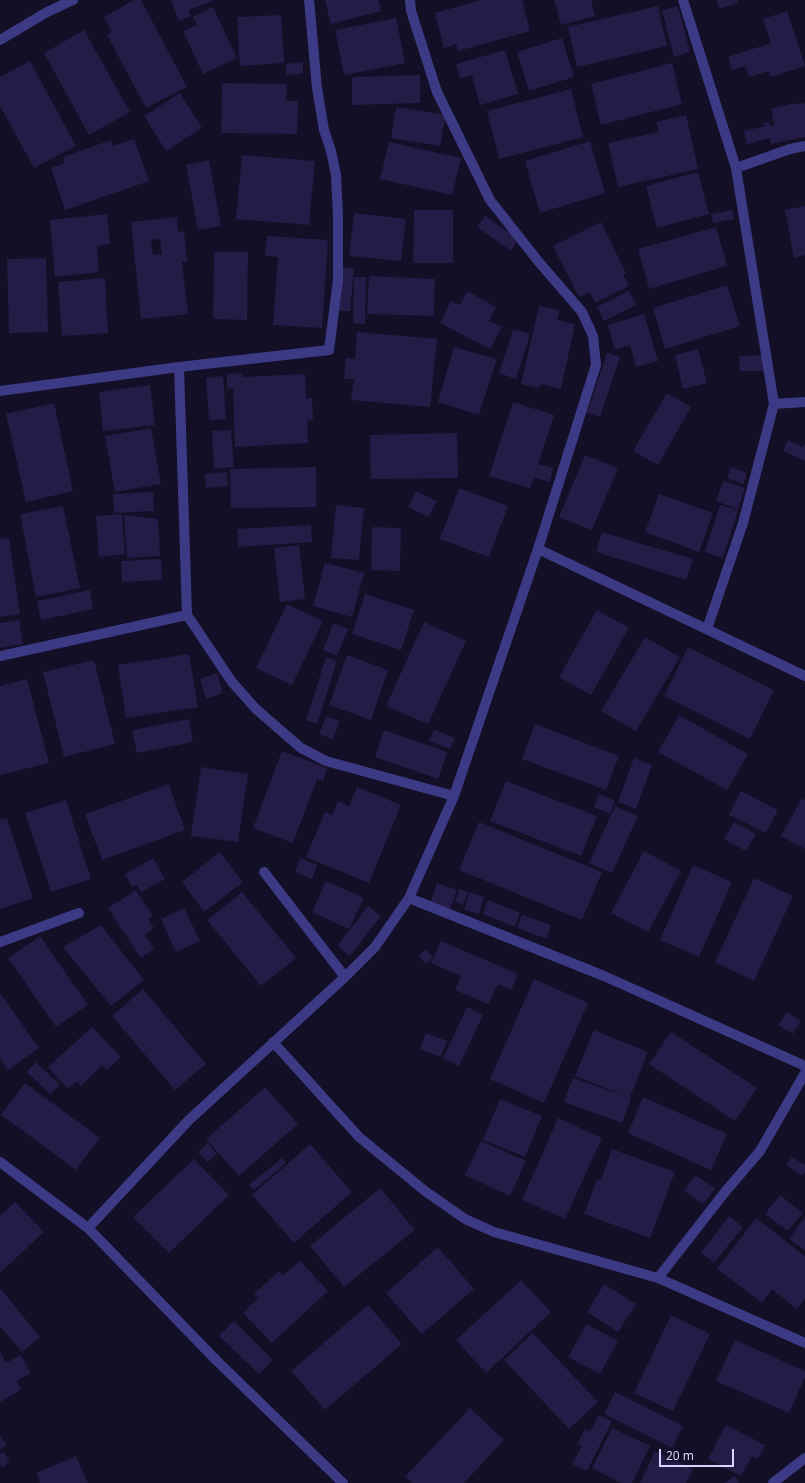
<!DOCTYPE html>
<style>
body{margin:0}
#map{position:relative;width:805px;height:1483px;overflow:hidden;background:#130f26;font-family:"Noto Sans",sans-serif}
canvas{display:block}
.scale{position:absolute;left:659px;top:1449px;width:75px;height:18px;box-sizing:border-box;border:2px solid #d9d4ff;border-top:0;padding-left:5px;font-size:12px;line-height:14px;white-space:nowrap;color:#d9d4ff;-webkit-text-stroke:3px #130f26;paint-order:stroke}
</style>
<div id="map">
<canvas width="805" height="1483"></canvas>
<div class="scale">20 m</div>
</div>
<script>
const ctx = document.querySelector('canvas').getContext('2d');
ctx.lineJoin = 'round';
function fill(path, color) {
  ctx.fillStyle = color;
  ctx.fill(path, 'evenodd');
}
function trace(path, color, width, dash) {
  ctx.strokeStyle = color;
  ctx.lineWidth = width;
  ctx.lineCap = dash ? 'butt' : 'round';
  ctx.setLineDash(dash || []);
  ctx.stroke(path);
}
fill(new Path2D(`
 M134 0H141L187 87 146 108 107 35 112 32 104 17Z
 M171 0H215L189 10 191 16 179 21Z
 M325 0H378L381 11 331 24Z
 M481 0H522L530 31 458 51 456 44 444 48 435 13Z
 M554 0H591L595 16 561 25Z
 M717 0H737L738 3 719 9Z
 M658 6 667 46 577 67 568 27Z
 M678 6 690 52 674 57 662 10Z
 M213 7 237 58 203 74 183 31 197 25 193 17Z
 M787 11 805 66 771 77 769 71 749 77 745 66 732 70 728 57 771 43 763 19Z
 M281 15 284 63 240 66 237 17Z
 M396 18 405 63 344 75 335 30Z
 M84 30 130 112 89 135 44 53Z
 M562 38 574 77 529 91 517 52Z
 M505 50 518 94 480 105 472 75 460 79 456 64Z
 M30 61 76 146 34 168 0 106V77Z
 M303 62V74L286 75V64Z
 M672 63 682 104 601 125 591 84Z
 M420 75V103L352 105V77Z
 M222 83 287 84 286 101H298L297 134 221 133Z
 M571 89 583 137 499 159 487 111Z
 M180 93 202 128 166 151 144 116Z
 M796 103V105L805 103V137L771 144 769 138 747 144 744 131 765 126 764 123 769 122 770 126 774 125 771 108Z
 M396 107 446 115 440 146 391 138Z
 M686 115 698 169 618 187 608 143 659 132 656 122Z
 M134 139 149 181 65 210 51 168 65 163 63 157 111 140 113 146Z
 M590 141 605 193 540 213 525 161Z
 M389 142 461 158 452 195 380 179Z
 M242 155 315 161 309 225 236 219Z
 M209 160 221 226 198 230 186 165Z
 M698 172 709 214 657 228 646 186Z
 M805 206V255L794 258 785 210Z
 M414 210H453V263H413Z
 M732 210 734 219 713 223 711 214Z
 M354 213 406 219 401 261 349 256Z
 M107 214 110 244 97 246 99 272 55 277 50 220Z
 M485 216 518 239 511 251 477 227Z
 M177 217 178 232 184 231 187 262H182L188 314 141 319 131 222ZM160 239 162 254 153 255 151 240Z
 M601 222 626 273 623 275 629 286 595 303 590 292 579 297 553 246Z
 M716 227 727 266 649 289 638 249Z
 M267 236 328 240 322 328 273 325 278 257 265 256Z
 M214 252H248L247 320 213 319Z
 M46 258 48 332 9 333 7 259Z
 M342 267 354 268 350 311H338Z
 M369 276 435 279 434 316 367 314Z
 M354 277H366L365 324 353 323Z
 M105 278 108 333 62 336 58 282Z
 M727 285 740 326 665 349 653 308Z
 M467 291 496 307 489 321 502 327 490 349 440 323 451 301 460 305Z
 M629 291 636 305 604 321 597 307Z
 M539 306 560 310 557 320 575 324 561 389 541 384 540 388 521 384Z
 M644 314 658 361 636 367 630 345 615 350 608 325Z
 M513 329 530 334 516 379 499 373Z
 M357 332 437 339 430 407 351 400 354 379H344L346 358 355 359Z
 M454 347 497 359 479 415 438 402Z
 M698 349 707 383 683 389 675 355Z
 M607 353 620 357 600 417 587 413Z
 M763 355 764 371H740L739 356Z
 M243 373V377L305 374 306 398H312L313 420 307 421 308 443 235 447 233 388 227 389V374Z
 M223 376 226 419 209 420 206 378Z
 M150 385 155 425 103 431 99 392Z
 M667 393 691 407 658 465 633 451Z
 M513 402 554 415 538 464 553 468 550 482 534 478 537 467 530 488 489 476Z
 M54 403 73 491 26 502 6 414Z
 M151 428 161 484 115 492 105 436Z
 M231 430 234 467 214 469 212 431Z
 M457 433 458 478 371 479 370 435Z
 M788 440 803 447 805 444V461L783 451Z
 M585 455 618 468 592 530 559 517Z
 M316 467V507L231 508 230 469Z
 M731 467 747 473 744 484 727 478Z
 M227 472 228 486 206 488 205 474Z
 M723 481 745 488 738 509 716 501Z
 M459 488 508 506 489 557 440 539Z
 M416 491 437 501 428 517 408 507Z
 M153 492 154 511 114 513 113 494Z
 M659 494 713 513 699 552 645 532Z
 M336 505 364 508 359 560 331 558Z
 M720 505 738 510 723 558 705 552Z
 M63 506 80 588 36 597 20 514Z
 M122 514 125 554 99 557 96 516Z
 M124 515 158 519 160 556 127 558Z
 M311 525 312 542 238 547 237 529Z
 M372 527 401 528 400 571 371 570Z
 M602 532 693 559 686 580 596 552Z
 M9 538 20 614 0 617V539Z
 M299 545 305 599 280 602 274 548Z
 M161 559 162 580 122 582 121 561Z
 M325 563 364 573 352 617 313 606Z
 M90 590 93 609 41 620 37 601Z
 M365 594 414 610 401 650 352 634Z
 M287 604 323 621 292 685 256 668Z
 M597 610 629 628 591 695 559 677Z
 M19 620 23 644 0 648V623Z
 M424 622 466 641 428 724 386 706Z
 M333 623 348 629 337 656 323 650Z
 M645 637 680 657 636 731 601 711Z
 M688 647 774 690 750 739 664 696Z
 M189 654 198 707 126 718 118 665Z
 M347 655 388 670 371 720 329 705Z
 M326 657 337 661 317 724 306 720Z
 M94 660 115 744 64 757 43 672Z
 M217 673 223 693 206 699 200 679Z
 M27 679 49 763 0 775V686Z
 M679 715 748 754 727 790 658 752Z
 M326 716 340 721 333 739 319 734Z
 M189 719 193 742 137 753 132 730Z
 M535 724 619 756 606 790 522 759Z
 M384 730 447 752 438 779 375 757Z
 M434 730 455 738 450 749 429 741Z
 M282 751 327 768 323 781 317 779 293 843 253 828Z
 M634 758 652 765 636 809 618 802Z
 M201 767 248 774 238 842 191 836Z
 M506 781 597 816 581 856 490 821Z
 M169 784 185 830 102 860 85 814Z
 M357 787 401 805 369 883 306 857 325 812 332 815 338 801 349 806Z
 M741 791 778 810 766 833 729 815Z
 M599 794 615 801 610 814 594 807Z
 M802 798 805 800V849L781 836Z
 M66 800 91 879 51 892 25 813Z
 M615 806 638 816 612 873 589 863Z
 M7 818 33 898 0 909V820Z
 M479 822 602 872 582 920 459 870Z
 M734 822 756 834 746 851 724 839Z
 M644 851 681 871 648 932 611 913Z
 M220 852 243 882 204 912 182 882Z
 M153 858 165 879 141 892 137 885 132 887 125 874Z
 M300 858 317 865 312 879 295 872Z
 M693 865 732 882 699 957 660 940Z
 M754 878 793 896 754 981 715 962Z
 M326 881 364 898 349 929 312 912Z
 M437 883 457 890 450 910 430 903Z
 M459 889 468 892 463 905 455 902Z
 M136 890 153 916 148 919 154 928 145 935 154 949 141 958 108 908Z
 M242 892 296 958 261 986 207 920Z
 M469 892 484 897 479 914 464 910Z
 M488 900 520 913 515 927 483 914Z
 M368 906 381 916 350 956 337 946Z
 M184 908 200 941 176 952 161 919Z
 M522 915 551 925 547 939 517 928Z
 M101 925 144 980 111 1006 63 947Z
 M40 936 88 1005 56 1027 8 958Z
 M441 941 518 974 511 990 498 984 488 1004 455 990 461 976 431 963Z
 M426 949 433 958 425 964 419 955Z
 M534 979 588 1003 544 1103 490 1079Z
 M143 989 206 1064 175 1090 112 1016Z
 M0 993 39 1048 8 1070 0 1058Z
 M467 1007 483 1015 459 1066 443 1058Z
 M787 1012 801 1021 793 1034 778 1025Z
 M92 1027 121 1057 107 1070 102 1065 81 1086 77 1081 68 1089 48 1067Z
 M594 1030 648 1052 630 1097 631 1098 622 1123 564 1102 573 1078 628 1097 575 1076Z
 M671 1032 757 1088 735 1121 649 1064Z
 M426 1033 447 1041 441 1057 420 1049Z
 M36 1062 60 1085 50 1094 27 1072Z
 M25 1083 100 1138 76 1170 1 1115Z
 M265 1087 298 1124 239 1176 206 1139Z
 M643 1097 727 1134 711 1170 628 1133Z
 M500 1099 542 1116 525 1157 483 1140Z
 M558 1118 602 1138 565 1219 522 1200Z
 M481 1141 526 1161 510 1196 465 1175Z
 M208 1143 217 1154 208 1162 198 1152Z
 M310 1144 352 1192 294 1243 252 1195Z
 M612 1149 675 1172 650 1238 584 1214 597 1179 601 1180Z
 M792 1157 805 1165V1172L802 1176 786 1165Z
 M282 1158 286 1163 254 1190 249 1185Z
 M194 1159 229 1195 169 1253 133 1217Z
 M695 1175 715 1188 704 1204 684 1191Z
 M380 1188 415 1230 344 1287 310 1246Z
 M780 1195 803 1213 788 1231 765 1214Z
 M15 1202 44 1232 0 1273V1216Z
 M729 1216 743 1227 714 1263 701 1253Z
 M805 1217V1250L789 1239Z
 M756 1218 805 1256V1299L797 1309 772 1289 762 1303 717 1269Z
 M438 1247 474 1289 422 1334 386 1293Z
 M300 1261 328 1291 272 1343 243 1313 258 1298 254 1294 279 1271 283 1275Z
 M521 1280 551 1312 486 1373 456 1340Z
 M604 1284 636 1304 618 1332 587 1312Z
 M0 1288 40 1337 22 1352 0 1326Z
 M368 1305 402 1344 325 1410 291 1371Z
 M671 1315 710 1334 673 1411 634 1393Z
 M234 1321 273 1360 259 1374 219 1336Z
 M587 1324 618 1341 600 1374 568 1357Z
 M533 1333 598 1402 569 1429 504 1360Z
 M735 1340 805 1371V1377L789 1413 716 1381Z
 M0 1351 6 1363 21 1355 31 1373 17 1381 21 1390 0 1402Z
 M615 1392 683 1426 672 1448 604 1414Z
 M470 1408 504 1440 464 1483H412L405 1477Z
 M599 1415 612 1421 587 1471 572 1464 582 1446 577 1444 585 1429 590 1432Z
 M726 1425 765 1445 758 1459 752 1456 741 1476 708 1459Z
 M612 1428 650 1446 632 1483H621L592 1468Z
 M0 1436 7 1445 0 1450Z
 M655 1451 693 1469 686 1483H640Z
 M4 1452 10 1462 2 1467 0 1464V1454Z
 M76 1456 88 1483H40L36 1473Z
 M735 1476 739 1483H724Z`), '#241b47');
trace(new Path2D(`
 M683 0 736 168 774 404 743 523 707 629
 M0 40 47 12 73 0
 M736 168 790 149 805 146
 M179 367 187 615 232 682 256 709 301 748 326 761 454 796
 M0 391 179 367 329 350 338 280V217L336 175 331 151 324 130 317 88 309 0
 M774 404 805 402
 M538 549 805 676
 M0 656 187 615
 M264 872 345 977
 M409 898 604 976 805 1066
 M0 942 79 913
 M273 1042 359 1137 425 1191 465 1219 494 1232 658 1278 805 1343
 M0 1162 88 1228 216 1360 343 1483
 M88 1228 189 1120 345 977 375 947 409 898 454 796 538 549 596 365 593 336 582 312 538 261 490 200 437 92 411 11 410 0
 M658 1278 725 1192 760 1151 805 1073
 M773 1483 805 1458`), '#3d3a85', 10);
</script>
